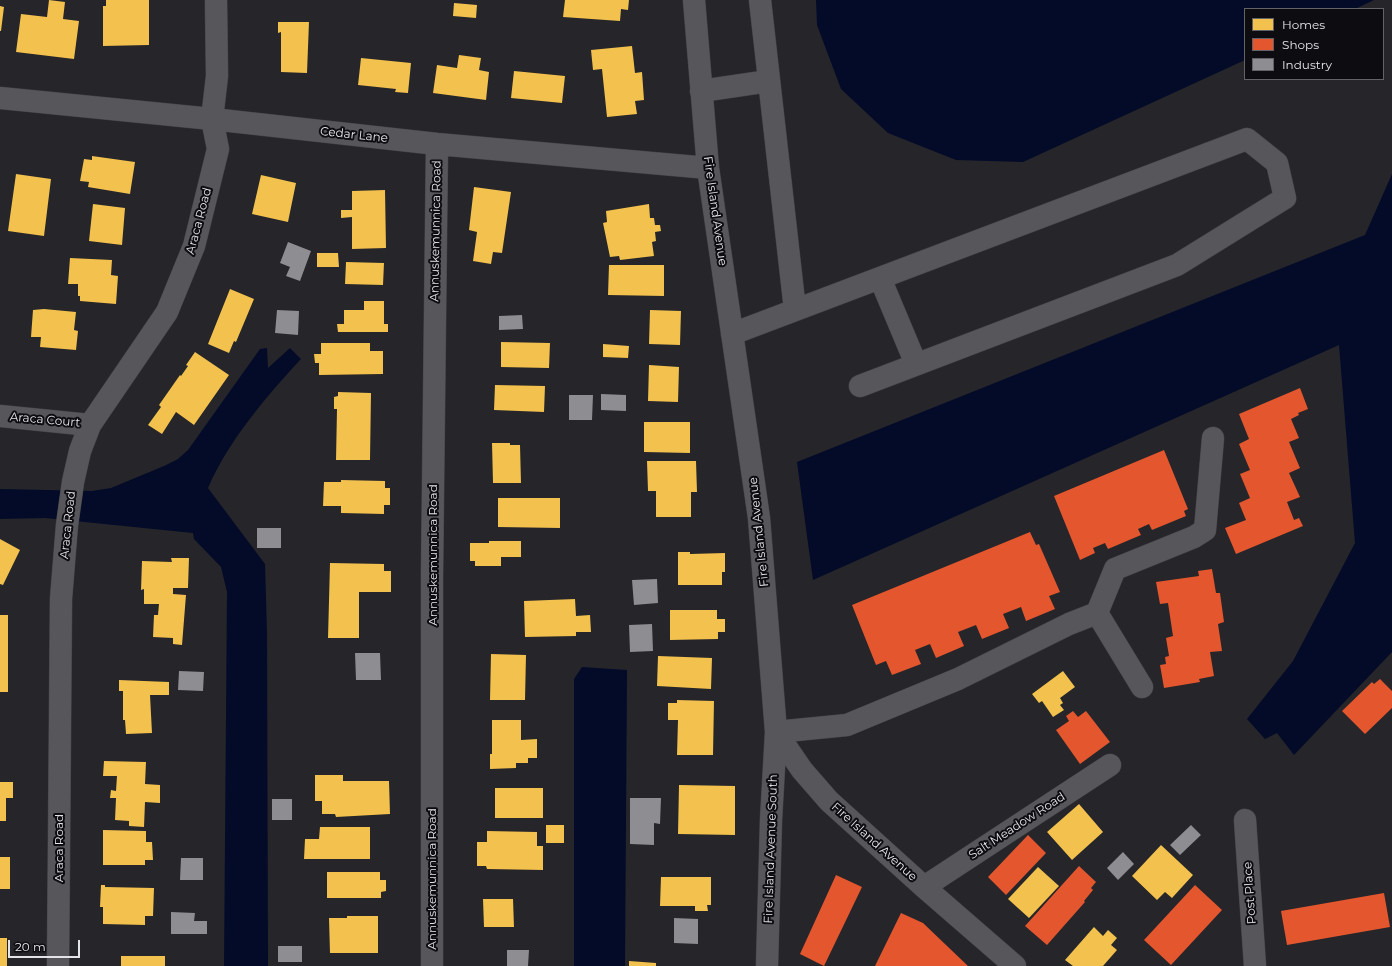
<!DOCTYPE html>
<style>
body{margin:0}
#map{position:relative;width:1392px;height:966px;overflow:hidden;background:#25252a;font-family:Montserrat,sans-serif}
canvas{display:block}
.legend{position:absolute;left:1244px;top:8px;width:140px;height:72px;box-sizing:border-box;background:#0d0d11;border:1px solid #636367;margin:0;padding:5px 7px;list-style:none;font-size:12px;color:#e3e4e9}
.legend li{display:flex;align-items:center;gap:8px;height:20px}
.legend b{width:20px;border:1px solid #636367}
.scale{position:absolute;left:8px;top:940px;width:72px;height:18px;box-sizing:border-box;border:2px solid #e3e4e9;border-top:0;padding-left:5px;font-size:12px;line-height:14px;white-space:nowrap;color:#e3e4e9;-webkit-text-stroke:3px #0d0d11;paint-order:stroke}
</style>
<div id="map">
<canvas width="1392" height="966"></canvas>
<ul class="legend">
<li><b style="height:11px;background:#f2c14e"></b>Homes</li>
<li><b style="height:11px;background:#e4572e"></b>Shops</li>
<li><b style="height:11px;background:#8d8d92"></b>Industry</li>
</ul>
<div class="scale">20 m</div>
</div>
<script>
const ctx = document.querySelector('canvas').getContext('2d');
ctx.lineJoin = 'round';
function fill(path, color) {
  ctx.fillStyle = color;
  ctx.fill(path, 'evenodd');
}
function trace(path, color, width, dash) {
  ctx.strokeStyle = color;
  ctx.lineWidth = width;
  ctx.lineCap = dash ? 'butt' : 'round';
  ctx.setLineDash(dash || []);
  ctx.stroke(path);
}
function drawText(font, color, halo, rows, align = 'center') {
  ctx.font = font + ' Montserrat,sans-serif';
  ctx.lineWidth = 4;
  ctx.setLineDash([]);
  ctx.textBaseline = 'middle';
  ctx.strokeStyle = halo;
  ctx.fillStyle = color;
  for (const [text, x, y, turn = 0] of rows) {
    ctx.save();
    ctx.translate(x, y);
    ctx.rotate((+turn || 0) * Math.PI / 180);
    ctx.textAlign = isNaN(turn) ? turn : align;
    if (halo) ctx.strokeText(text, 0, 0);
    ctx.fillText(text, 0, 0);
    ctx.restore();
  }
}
fill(new Path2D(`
 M816 0H1374L1355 9H1245V60L1023 162 956 160 888 133 841 89 817 25Z
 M1392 174V652L1294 755 1277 733 1265 739 1247 719 1293 661 1355 543 1339 345 813 580 797 462 1365 235Z
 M267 348 268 368 290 348 301 359C265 398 229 440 208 488L265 564 267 632 268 966H224L227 592 221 567 194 539 193 533 45 518 0 519V489L92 491 111 488 164 466 178 459 188 450 260 349Z
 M582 667 627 670 625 966H574V679Z`), '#030b28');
fill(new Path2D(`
 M49 0 65 2 63 19 79 21 74 59 16 52 21 14 47 17Z
 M106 0H149V45L103 46V6H106Z
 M565 0H629L628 10 621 9 620 21 563 17Z
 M454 3 477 5 476 18 453 16Z
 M0 6 4 7 1 31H0Z
 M278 22H309L307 73 281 72V32L278 33Z
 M632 46 635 73 642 72 644 100 635 101 637 114 607 117 602 69 593 70 591 50Z
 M459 55 481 58 479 70 489 72 486 100 433 93 437 65 457 68Z
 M361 58 411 63 408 93 395 92 396 89 358 85Z
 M514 71 565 76 562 103 511 98Z
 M92 156 135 162 130 194 88 187 89 182 80 181 84 159 92 160Z
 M16 174 51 179 44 236 8 231Z
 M261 175 296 183 288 222 252 214Z
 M474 187 511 192 502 253 493 252 491 264 473 261 477 232 469 230Z
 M385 190 386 248 352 249V217L341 218V210H352V191Z
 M93 204 125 208 122 245 89 241Z
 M649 204 650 218H654L655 225H660L661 231 655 232 656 241 652 242 654 256 620 260 619 256 610 257 603 223 607 222 606 211Z
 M317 253H338L339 267H317Z
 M70 258 112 260 111 275 118 276 116 304 80 301V296H78V284H68Z
 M346 262 384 263 383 285 345 284Z
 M609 265H664V296L608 295Z
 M230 289 254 299 236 342 234 341 229 353 208 344Z
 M364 301H384V324H388V332H338L337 324H344V310H364Z
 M44 309 76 312 74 330 78 331 76 350 40 347 41 337H31L33 310Z
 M650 310 681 311 680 345 649 344Z
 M501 342 550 343 549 368 501 367Z
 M321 343H370V351H383V374L319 375V363H315L314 354H321Z
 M603 344 629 346 628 358 603 357Z
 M195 352 229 375 194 425 176 412 162 434 148 425 161 407 159 405 180 375 181 376 188 366 186 365Z
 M649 365 679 367 678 402 648 401Z
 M495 385 545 386 544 412 494 410Z
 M338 392 371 393 370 460H336L337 409H334V397L338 396Z
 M644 422H690V453L644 452Z
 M492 443H510V445H520L521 483H493Z
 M647 461H696L697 492H691V517H656V491H648Z
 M341 480 385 481V488H390V505H384V514L341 513V506H323L324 482H341Z
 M498 498H560V528L498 527Z
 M0 539 20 550 3 585 0 584Z
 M489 541H521V557H501V566H475V561H470V543H489Z
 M678 552H690V554L725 553V572H722V585H678Z
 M171 558H189L188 588H173V594L186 595 182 645 173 644V638L153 637 154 615H158L159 604H144V589L141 590 142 561 172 562Z
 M330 563 384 564V571H391V592H359V638H328Z
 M575 599 576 616 590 615 591 632H576V636L525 637 524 601Z
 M670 610H717V619H725V632H718V639L670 640Z
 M0 615H8V692H0Z
 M491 654 526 655 525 700H490Z
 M658 656 712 658 711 689 657 686Z
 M1063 671 1075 687 1060 698 1063 703 1060 705 1064 710 1053 717 1042 701 1039 703 1032 694Z
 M119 680 169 682V695H150L152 733 126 734 125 720H123V691H119Z
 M677 700 714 701 713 755H677L678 720H668V703H677Z
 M492 720H521V740L537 739V758H528V763H516V768L490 769V754H492Z
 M104 761 146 762 145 784 160 785V803L145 802 144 827 129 826V821L115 820 116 798H110L111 790 116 791 117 776H103Z
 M315 775H343V781H389L390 814 336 817 335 814H322V801H315Z
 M0 782H13V798H6V821H0Z
 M679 785 735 786V835L678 834Z
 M495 788H543V818H495Z
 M1079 804 1103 832 1072 860 1047 832Z
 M546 825H564V843H546Z
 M320 827H370V859H304L305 839H319Z
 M103 830 146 831V842H152L153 860H145V865H103Z
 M487 831 537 832V846H543V870L487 869 486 866H477V842H487Z
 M1161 845 1193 875 1172 898 1165 892 1157 900 1132 876Z
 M0 857H10V889H0Z
 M1038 867 1059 886 1029 918 1008 899Z
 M327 872H380V880H386V891L381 892V898H327Z
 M661 877H711V905H707L708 911H695V906H660Z
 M101 885H105V887L154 888 153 916H145V925L103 924V907H100Z
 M483 899H513L514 927H484Z
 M347 916H378V953H330L329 918H347Z
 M1094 927 1103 936 1108 930 1117 938 1111 945 1117 950 1103 966H1073L1065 960Z
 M0 938H7V966H0Z
 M121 956H165V966H121Z
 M629 961 656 963V966H629Z`), '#f2c14e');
fill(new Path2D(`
 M1300 388 1308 409 1298 413 1299 415 1291 419 1299 438 1289 442 1300 468 1289 473 1300 497 1287 502 1294 520 1299 518 1303 526 1236 554 1225 528 1246 520 1239 503 1250 498 1240 474 1250 470 1239 444 1249 439 1239 414Z
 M1164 450 1188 509 1184 511 1186 516 1152 530 1149 524 1138 529 1141 535 1108 549 1105 543 1093 548 1095 553 1080 560 1054 496Z
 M1030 532 1036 545 1039 544 1060 592 1049 596 1055 609 1026 621 1021 607 1003 614 1009 628 982 639 976 625 958 632 964 646 936 658 930 644 915 650 921 664 892 675 886 661 876 665 852 605Z
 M1212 569 1216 593H1220L1224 622 1218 624 1222 651 1210 652 1214 676 1199 679 1200 682 1164 688 1160 665 1166 664 1165 657 1169 656 1166 638 1173 636 1168 603 1160 604 1156 582 1199 576 1198 571Z
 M1380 679 1392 691V708L1365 734 1342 711 1372 682 1374 684Z
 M1073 711 1078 717 1086 711 1110 742 1080 764 1056 730 1069 721 1066 716Z
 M1028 835 1046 853 1006 895 988 877Z
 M1079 866 1096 882 1091 888 1093 890 1084 901 1085 902 1047 945 1025 926Z
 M836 875 862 887 824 966 800 954Z
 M1195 885 1222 910 1171 965 1144 940Z
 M1384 893 1390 927 1287 945 1281 911Z
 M901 913 923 923 968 966H875Z`), '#e4572e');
fill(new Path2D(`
 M288 242 311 251 300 281 286 276 290 267 280 263Z
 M277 310 299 311 298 335 275 333Z
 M522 315 523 329 499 330V316Z
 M601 394 626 395V411L601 410Z
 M569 395H593L592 420H569Z
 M257 528H281V548H257Z
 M657 579 658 603 634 605 632 580Z
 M652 624 653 651 630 652 629 625Z
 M355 653H380L381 680H356Z
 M179 671 204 672 203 691 178 690Z
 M630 798H661L660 824 654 823V845L630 844Z
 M272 799H292V820H272Z
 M1191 825 1201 835 1180 855 1170 845Z
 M1123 852 1134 864 1118 880 1107 868Z
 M181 858H203V880H180Z
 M171 912 195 913 194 921H207V934H171Z
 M674 918 698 919V944L674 943Z
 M278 946H302V962H278Z
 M507 950H529L528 966H507Z`), '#8d8d92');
const minor = new Path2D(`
 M694 0 708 168 759 518 776 732 802 770 829 801 924 887 1015 966
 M760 0 795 310
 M701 91 769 81
 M0 98 212 119 437 144 708 168
 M880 278 916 364
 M732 334 1247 139 1277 163 1285 198 1177 265 860 386
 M0 416 90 425
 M1097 613 1115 569 1194 537 1205 530 1213 438
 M1245 820 1255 966
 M924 887 1110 765
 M58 966 61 599 67 525 73 482 80 451 90 425 167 312 194 246 218 149 212 119 217 76 216 0
 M432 966V575L437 144
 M767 966 771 820 776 732 847 725 958 679 1069 624 1097 613 1142 687`);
trace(minor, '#414246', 23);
trace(minor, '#57575b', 22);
drawText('12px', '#e3e4e9', '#0d0d11', [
 ["Cedar Lane",354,135,6],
 ["Fire Island Avenue",715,211,82],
 ["Araca Road",199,221,-75],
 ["Annuskemunnica Road",436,231,-89],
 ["Araca Court",45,420,5],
 ["Araca Road",68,525,-84],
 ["Fire Island Avenue",759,532,-96],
 ["Annuskemunnica Road",433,555,-90],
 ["Salt Meadow Road",1017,826,-33],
 ["Fire Island Avenue",874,842,42],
 ["Araca Road",59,848,-90],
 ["Fire Island Avenue South",771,849,-88],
 ["Annuskemunnica Road",432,879,-90],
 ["Post Place",1250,893,-94]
]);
</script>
